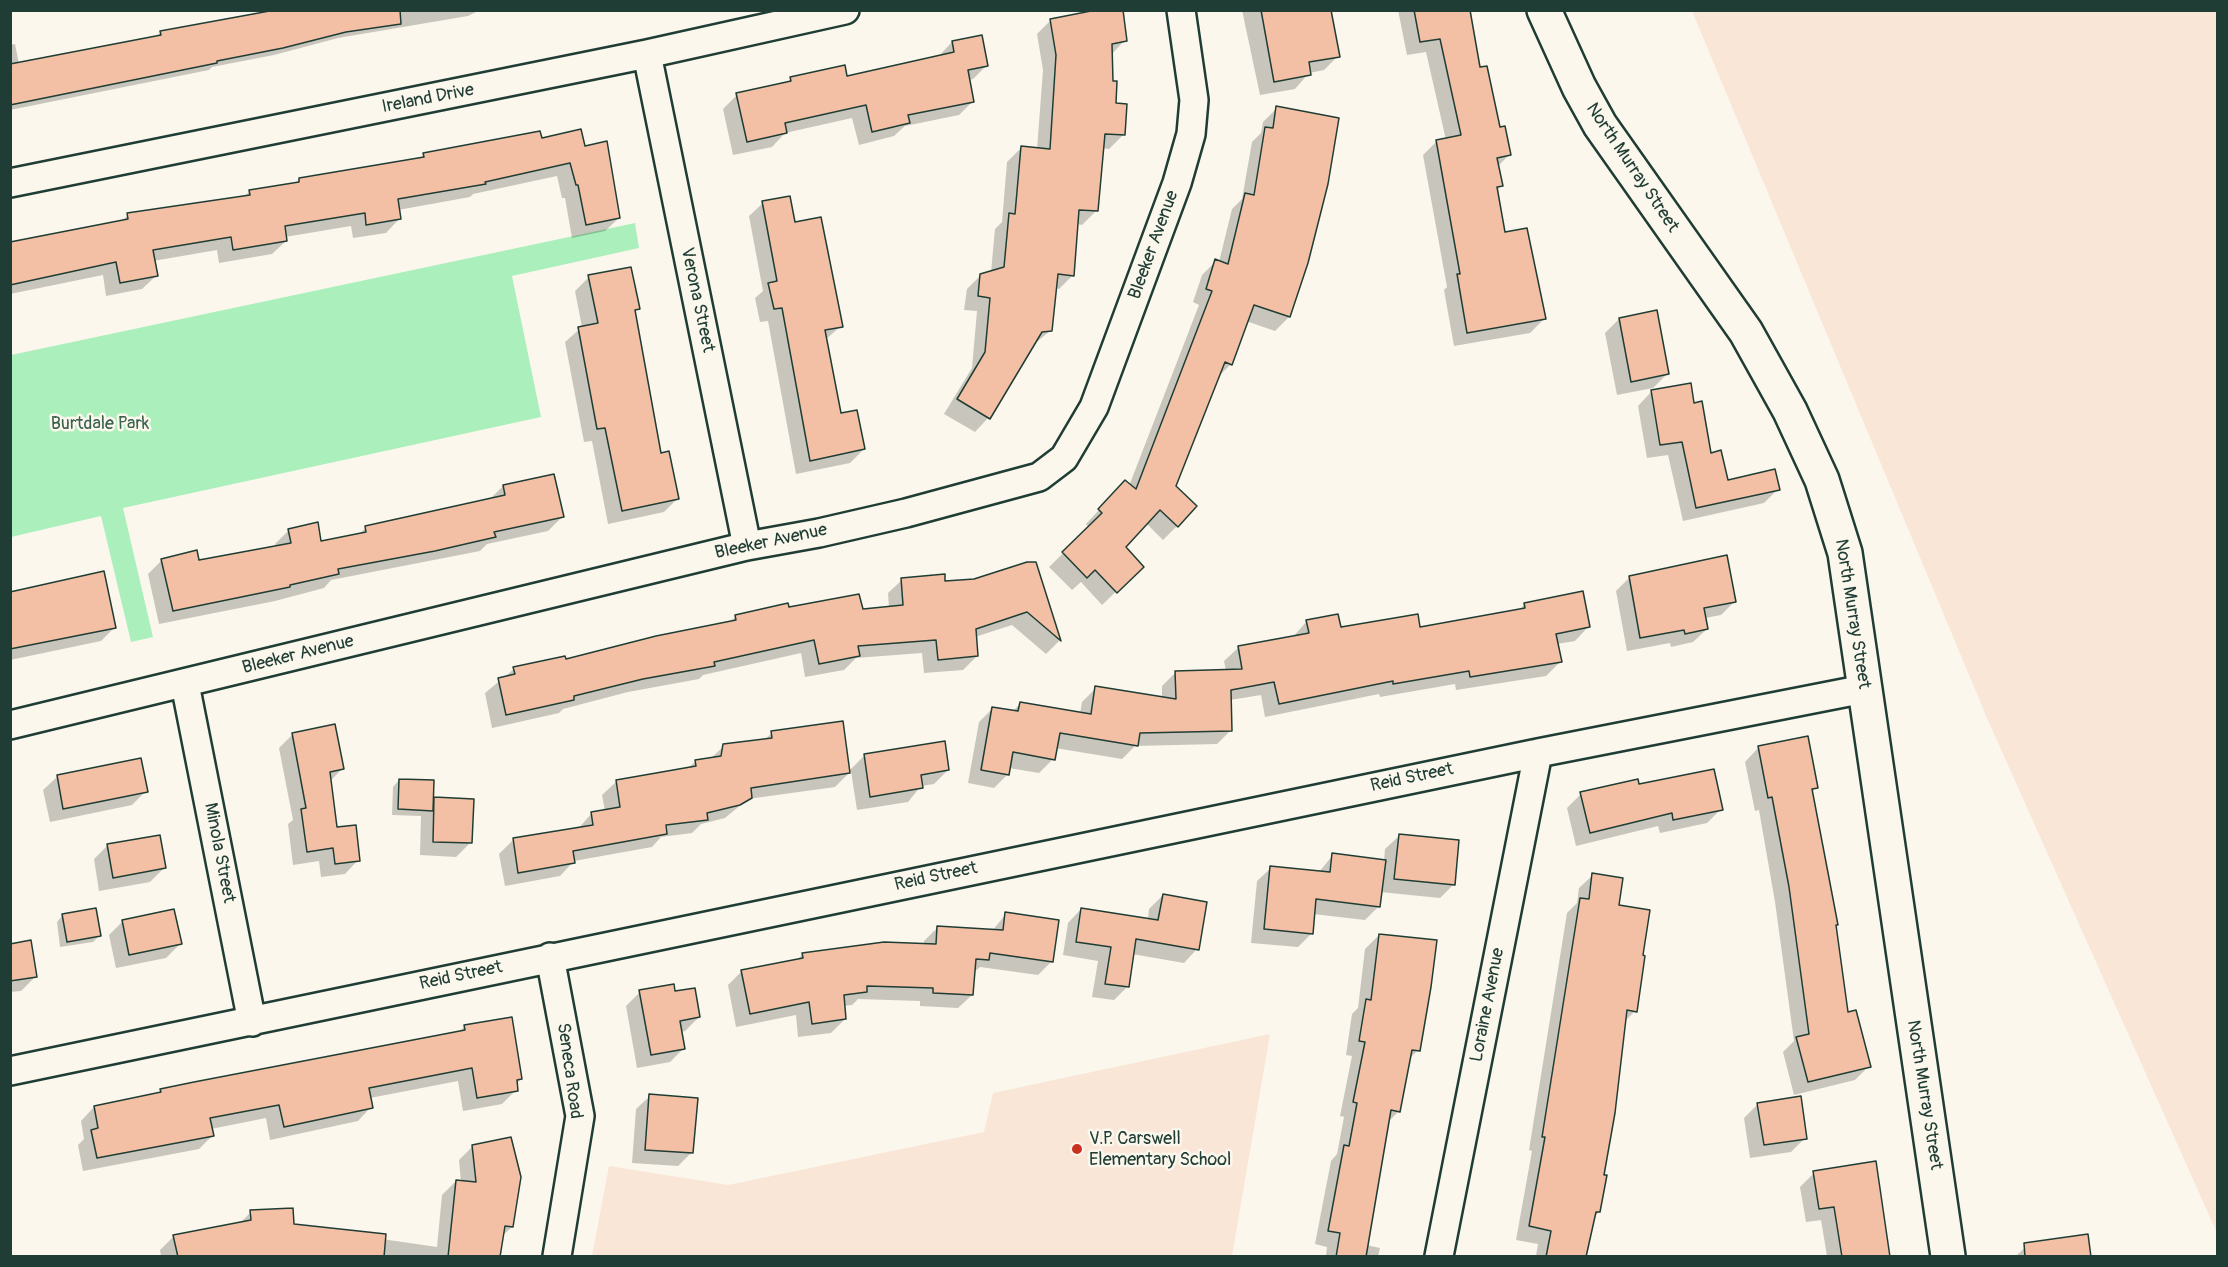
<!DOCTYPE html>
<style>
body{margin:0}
#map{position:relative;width:2228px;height:1267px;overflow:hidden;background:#fbf7ec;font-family:Pangolin,sans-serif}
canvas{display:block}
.frame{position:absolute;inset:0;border:12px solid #1f3d34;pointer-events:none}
</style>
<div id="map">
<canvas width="2228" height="1267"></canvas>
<div class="frame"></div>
</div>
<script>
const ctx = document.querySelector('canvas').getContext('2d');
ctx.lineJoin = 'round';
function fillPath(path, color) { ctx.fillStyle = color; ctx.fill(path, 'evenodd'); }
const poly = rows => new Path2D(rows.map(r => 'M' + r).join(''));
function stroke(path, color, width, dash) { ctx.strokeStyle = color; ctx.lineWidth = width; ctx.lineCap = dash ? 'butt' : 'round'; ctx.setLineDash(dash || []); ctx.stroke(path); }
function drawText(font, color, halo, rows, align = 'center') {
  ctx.font = font + ' Pangolin,sans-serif'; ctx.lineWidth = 5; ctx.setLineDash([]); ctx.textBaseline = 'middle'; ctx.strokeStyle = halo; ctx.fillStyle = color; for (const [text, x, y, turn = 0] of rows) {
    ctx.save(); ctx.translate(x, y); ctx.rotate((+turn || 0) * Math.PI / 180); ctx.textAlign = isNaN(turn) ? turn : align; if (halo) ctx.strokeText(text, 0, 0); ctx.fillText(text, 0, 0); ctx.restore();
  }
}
const built = poly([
 [1692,11,2217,11,2217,1233,1987,718],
 [1270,1034,1232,1256,592,1256,609,1166,728,1185,984,1132,993,1093]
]);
const green = poly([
 [635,223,639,248,512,276,541,417,123,508,153,637,131,642,101,516,11,537,11,355]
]);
const shadow = poly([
 [282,10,480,10,468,16,338,38,274,55,212,67,209,70,10,110,10,45,15,44,19,64,155,38,161,32],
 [1242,10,1330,10,1338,56,1324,70,1309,73,1295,89,1260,95],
 [1398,10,1468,10,1479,69,1509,155,1497,167,1501,186,1496,191,1504,234,1544,319,1530,333,1454,346,1444,290,1447,287,1423,155,1437,141,1446,140,1426,52,1407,55],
 [1050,21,1125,40,1111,55,1114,105,1123,135,1109,149,1102,148,1096,211,1082,225,1077,224,1073,275,1059,289,1055,288,1051,330,1033,345,988,418,975,432,944,414,972,368,977,311,964,310,967,289,981,275,991,272,995,229,1002,222,1007,162,1021,148,1037,149,1043,70,1037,34],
 [952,42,987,65,973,79,968,80,973,101,959,115,905,126,894,136,859,145,852,118,785,133,772,147,733,155,723,109,737,95,785,84,791,79,846,78,938,57],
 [1277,108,1307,263,1289,317,1275,331,1246,321,1231,364,1217,378,1174,487,1177,526,1163,540,1146,523,1124,547,1128,580,1102,605,1081,582,1072,590,1049,567,1089,528,1086,524,1112,496,1129,486,1199,305,1193,302,1202,275,1216,261,1219,262,1232,209,1242,199,1252,142,1261,133,1263,122],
 [541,140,583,148,619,218,605,231,572,238,565,198,562,198,557,176,473,194,470,197,398,210,399,219,386,233,353,238,351,226,285,237,286,241,272,254,219,263,217,250,153,261,156,276,142,289,106,296,103,275,10,294,10,244,121,222,128,215,244,197,250,191,295,184,299,179,420,159,424,155],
 [763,203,794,224,841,326,825,340,840,415,864,449,850,463,796,474,768,321,760,322,755,298,763,291,749,216],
 [589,277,638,308,634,313,660,455,678,498,664,512,608,524,592,441,584,442,565,342,582,327,575,291],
 [1619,319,1667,374,1653,388,1617,395,1605,333],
 [1651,392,1693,405,1709,454,1726,481,1778,489,1764,503,1683,521,1668,455,1647,458,1638,406],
 [503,486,562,517,548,531,487,544,480,551,331,580,324,588,275,601,159,624,148,574,162,560,198,562,276,547,275,544,289,530,320,543,359,535,366,527,489,500],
 [1035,564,1059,641,1046,654,1012,625,975,637,977,656,963,670,924,673,922,653,856,658,844,670,805,677,801,653,703,675,699,679,628,692,563,709,559,713,492,728,485,693,514,669,565,660,729,623,736,616,787,609,861,611,889,608,888,593,902,580,944,582,975,580],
 [1630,577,1735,601,1721,615,1705,618,1707,629,1693,642,1671,647,1670,643,1627,651,1616,591],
 [10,593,114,628,101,641,10,660],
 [1525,604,1588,627,1575,641,1557,644,1560,662,1546,676,1456,690,1455,684,1380,697,1379,694,1265,717,1261,695,1230,700,1231,730,1217,744,1135,746,1122,759,1055,748,1053,759,1039,773,1009,768,1008,774,994,788,968,783,979,722,993,708,1012,712,1020,704,1080,714,1082,702,1096,688,1162,698,1162,686,1176,672,1226,671,1224,661,1238,648,1293,637,1307,621,1340,629,1419,628,1519,610],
 [772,733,848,772,864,756,948,770,934,784,921,786,908,802,857,810,851,771,835,787,748,799,725,818,701,824,692,833,661,837,652,847,574,861,560,876,505,886,499,854,513,840,578,829,591,814,605,811,602,795,616,782,688,768,696,761,710,759,724,746,763,741],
 [293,734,342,769,330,781,336,829,358,860,345,874,321,877,319,861,293,865,288,824,293,820,279,748],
 [1758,748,1816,788,1811,793,1847,1014,1869,1066,1855,1080,1794,1095,1783,1052,1794,1041,1775,902,1759,810,1755,811,1745,762],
 [140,760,146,791,132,805,50,822,43,790,57,777],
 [399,780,431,802,435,799,470,843,456,857,420,855,421,816,392,815,393,787],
 [1638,786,1721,809,1707,823,1660,833,1658,826,1576,846,1567,808,1581,794],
 [1399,836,1453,885,1440,898,1380,892,1379,906,1365,920,1313,914,1311,934,1298,947,1251,943,1257,881,1271,868,1319,872,1333,855,1384,861,1385,849],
 [108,845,164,868,150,882,99,891,94,859],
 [1593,875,1617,907,1635,1011,1624,1022,1599,1212,1593,1218,1585,1256,1536,1256,1538,1244,1516,1240,1532,1151,1529,1150,1567,913,1577,903,1579,888],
 [1163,895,1197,949,1184,963,1132,954,1127,987,1114,1000,1092,997,1098,961,1063,955,1068,923,1081,909,1148,919,1149,909],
 [1006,914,1052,961,1038,975,980,967,973,973,972,995,958,1008,920,1006,920,1001,858,999,852,1005,843,1006,845,1019,831,1033,798,1037,796,1015,736,1027,728,985,742,971,796,961,803,954,924,945,924,941,938,927,992,931],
 [63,915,100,935,93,942,60,947,57,922],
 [123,921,180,944,166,958,116,968,109,935],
 [1379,935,1418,1050,1409,1059,1399,1111,1387,1123,1366,1245,1380,1248,1378,1256,1326,1256,1327,1247,1315,1244,1331,1161,1337,1154,1344,1117,1340,1116,1352,1056,1346,1055,1352,1014,1358,1008,1365,949],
 [10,945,35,977,21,991,10,992],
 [640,992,674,993,699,1017,685,1031,680,1032,684,1048,670,1062,637,1068,626,1006],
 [465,1026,521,1079,516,1084,516,1090,502,1104,463,1111,458,1081,370,1098,371,1107,358,1121,270,1140,266,1118,211,1129,212,1136,199,1149,83,1171,78,1145,84,1139,81,1121,94,1107,157,1095,161,1090,458,1033],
 [650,1096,692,1152,678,1166,632,1163,636,1109],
 [1758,1104,1805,1138,1791,1152,1750,1158,1744,1118],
 [473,1146,512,1227,501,1237,498,1256,161,1256,160,1250,174,1236,239,1224,251,1212,292,1226,437,1247,442,1195,456,1181,461,1182,459,1160],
 [1814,1173,1888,1256,1827,1256,1821,1220,1806,1222,1800,1187],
 [2030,1243,2090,1256,2016,1256]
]);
const building = poly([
 [275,10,400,10,401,24,346,32,283,48,217,61,217,63,10,105,10,64,161,35,160,31,275,10],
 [1096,10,1123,10,1127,41,1112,44,1113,81,1117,81,1116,103,1127,104,1125,135,1105,134,1098,211,1079,210,1074,276,1058,274,1052,331,1042,332,990,419,957,399,985,352,990,298,978,296,980,274,1004,267,1009,213,1015,214,1021,146,1050,149,1056,55,1050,19,1096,10],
 [1261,10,1331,10,1340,57,1309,62,1311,75,1274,82,1261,10],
 [1414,10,1470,10,1480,67,1487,66,1500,127,1505,126,1511,155,1497,158,1503,186,1497,187,1505,232,1527,228,1546,319,1467,333,1457,274,1460,274,1436,140,1461,135,1440,39,1420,42,1414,10],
 [982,35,988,66,968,70,974,102,908,115,910,123,872,132,866,105,785,123,787,133,747,142,736,93,791,81,790,77,845,65,847,76,954,52,952,41,982,35],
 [1276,106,1339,118,1328,184,1308,263,1290,317,1254,305,1232,365,1225,362,1176,486,1197,506,1178,527,1160,510,1126,547,1144,567,1117,593,1095,570,1087,578,1062,552,1102,513,1098,509,1125,480,1136,489,1212,291,1206,289,1215,259,1228,264,1245,193,1254,195,1265,127,1273,128,1276,106],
 [581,129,585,146,607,141,620,218,586,225,578,185,576,185,570,163,485,182,486,184,398,199,401,219,366,225,365,213,285,226,287,241,233,250,231,237,153,250,158,276,120,283,116,262,10,285,10,242,128,219,127,213,250,195,249,190,299,182,299,178,424,157,423,153,540,131,542,138,581,129],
 [790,196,795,222,821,217,843,327,825,330,841,413,857,410,865,449,810,461,782,308,774,309,768,283,777,281,762,201,790,196],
 [631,267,640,309,635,310,661,453,669,451,679,499,622,511,605,428,597,429,578,327,598,323,588,275,631,267],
 [1657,310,1669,374,1631,382,1619,318,1657,310],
 [1691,383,1694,403,1702,401,1711,453,1721,450,1728,480,1775,469,1780,490,1696,508,1682,442,1660,445,1651,390,1691,383],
 [554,474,564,517,494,532,496,537,435,551,338,569,339,574,290,585,290,587,173,611,161,559,197,550,199,560,291,543,288,529,318,522,321,541,366,532,365,526,505,495,503,485,554,474],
 [1727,555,1736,602,1704,608,1708,629,1685,634,1684,630,1640,638,1629,576,1727,555],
 [1027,562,1036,562,1061,641,1027,612,976,629,978,656,938,660,936,640,858,646,860,656,819,664,814,640,714,662,715,666,643,679,574,696,574,700,506,715,498,678,515,674,513,667,565,656,566,659,656,636,736,620,735,615,788,603,789,607,859,594,863,609,903,605,901,578,945,574,945,581,974,579,1027,562],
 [104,571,116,628,10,649,10,592,104,571],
 [1583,591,1590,627,1556,634,1562,662,1470,677,1469,671,1393,684,1393,681,1279,704,1274,682,1231,690,1232,731,1140,733,1138,746,1060,733,1055,760,1013,752,1009,775,981,770,992,707,1018,711,1020,702,1091,714,1095,686,1176,699,1175,671,1242,669,1238,646,1309,633,1306,620,1338,614,1341,627,1418,614,1420,627,1525,608,1524,603,1583,591],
 [843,721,850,773,751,788,752,798,740,805,707,813,708,820,666,825,667,834,573,851,575,863,518,873,513,838,593,825,591,812,620,807,616,780,696,766,695,760,721,756,723,744,772,738,771,731,843,721],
 [335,724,344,769,330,772,337,827,356,825,360,861,335,864,333,848,307,852,301,809,306,808,292,733,335,724],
 [1808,736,1818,788,1812,789,1838,925,1836,925,1848,1012,1856,1010,1871,1067,1808,1082,1796,1037,1809,1034,1789,887,1772,797,1768,798,1758,746,1808,736],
 [945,741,949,770,921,775,923,788,870,797,864,754,945,741],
 [141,758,148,792,63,809,57,775,141,758],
 [1714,769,1723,810,1673,820,1672,813,1590,833,1580,792,1638,779,1639,784,1714,769],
 [399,779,434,780,433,811,398,809,399,779],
 [434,797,474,799,472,843,433,842,434,797],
 [1399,834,1459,840,1455,885,1394,879,1399,834],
 [160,835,166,868,113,878,107,844,160,835],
 [1332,853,1386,860,1380,907,1316,899,1313,934,1264,929,1270,866,1330,872,1332,853],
 [1592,873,1623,878,1619,905,1650,910,1643,955,1645,956,1637,1012,1627,1010,1615,1113,1604,1175,1607,1175,1600,1212,1596,1212,1586,1257,1546,1257,1551,1231,1529,1226,1545,1137,1542,1137,1580,898,1589,899,1592,873],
 [1163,894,1207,902,1199,950,1136,939,1129,987,1105,984,1111,947,1076,942,1081,908,1158,920,1163,894],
 [96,908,101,936,67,942,62,914,96,908],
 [174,909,182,944,129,955,122,920,174,909],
 [1005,912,1059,920,1053,962,990,953,989,960,976,959,973,995,933,993,933,988,867,986,867,992,844,995,846,1019,812,1024,809,1002,750,1014,741,970,803,958,802,953,884,942,936,944,937,926,1003,930,1005,912],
 [1379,934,1437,940,1431,987,1420,1051,1412,1050,1400,1112,1391,1110,1366,1257,1336,1257,1340,1233,1328,1231,1344,1145,1349,1146,1357,1103,1353,1102,1365,1042,1359,1041,1366,999,1371,1000,1379,934],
 [31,940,37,977,10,981,10,944,31,940],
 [674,984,675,991,695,988,700,1017,680,1021,685,1049,651,1055,639,990,674,984],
 [512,1017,522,1079,517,1080,518,1091,477,1098,472,1068,369,1088,373,1108,284,1127,279,1105,210,1118,214,1136,97,1158,91,1130,98,1128,94,1106,161,1092,160,1089,194,1082,465,1030,464,1025,512,1017],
 [649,1094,698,1098,693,1153,645,1150,649,1094],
 [1801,1096,1807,1139,1764,1145,1757,1103,1801,1096],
 [511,1137,521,1177,513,1227,505,1226,500,1257,448,1257,456,1180,476,1182,472,1145,511,1137],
 [1876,1161,1890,1257,1842,1257,1834,1207,1819,1209,1813,1171,1876,1161],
 [293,1208,294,1224,386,1234,384,1257,178,1257,173,1235,251,1220,250,1210,293,1208],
 [2088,1234,2091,1257,2025,1257,2024,1243,2088,1234]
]);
const minor = poly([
 [647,54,747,546],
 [10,183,647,54,845,10],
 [185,684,252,1022],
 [10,725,747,546,819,533,906,513,1039,477,1064,458,1094,407,1177,183,1191,134,1194,100,1181,10],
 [550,957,580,1116,557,1256],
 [10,1071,1538,753,1864,689],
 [1439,1256,1538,753]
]);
const tertiary = poly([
 [1544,10,1579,87,1600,125,1746,332,1790,411,1822,480,1845,553,1948,1256]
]);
const markers = [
 [1077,1149,6,"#c8321e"]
];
const streetNames = [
 ["Ireland Drive",428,99,-11],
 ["North Murray Street",1632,168,56],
 ["Bleeker Avenue",1154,245,-70],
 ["Verona Street",697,300,78],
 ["Bleeker Avenue",771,542,-12],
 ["North Murray Street",1852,614,81],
 ["Bleeker Avenue",298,655,-14],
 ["Reid Street",1412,778,-12],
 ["Minola Street",219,853,79],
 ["Reid Street",936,877,-12],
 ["Reid Street",461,976,-12],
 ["Loraine Avenue",1488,1005,-79],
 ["Seneca Road",569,1071,82],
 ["North Murray Street",1924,1095,81]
];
const parkNames = [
 ["Burtdale Park",100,424]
];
const poiNames = [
 ["V.P. Carswell",1089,1139],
 ["Elementary School",1089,1160]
];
fillPath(built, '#f9e6d7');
fillPath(green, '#abf0bc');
fillPath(shadow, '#0003');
fillPath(building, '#f4c0a5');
stroke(building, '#1f3d34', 1.5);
stroke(minor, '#1f3d34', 32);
stroke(tertiary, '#1f3d34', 38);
stroke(minor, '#fbf7ec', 27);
stroke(tertiary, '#fbf7ec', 33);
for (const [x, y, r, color] of markers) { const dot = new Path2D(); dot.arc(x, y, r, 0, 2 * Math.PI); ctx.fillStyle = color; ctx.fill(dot); stroke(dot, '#fbf7ec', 2); }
drawText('18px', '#1f3d34', '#fbf7ec', streetNames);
drawText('18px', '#3b614f', '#fbf7ec', parkNames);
drawText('18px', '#1f3d34', '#fbf7ec', poiNames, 'left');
</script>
